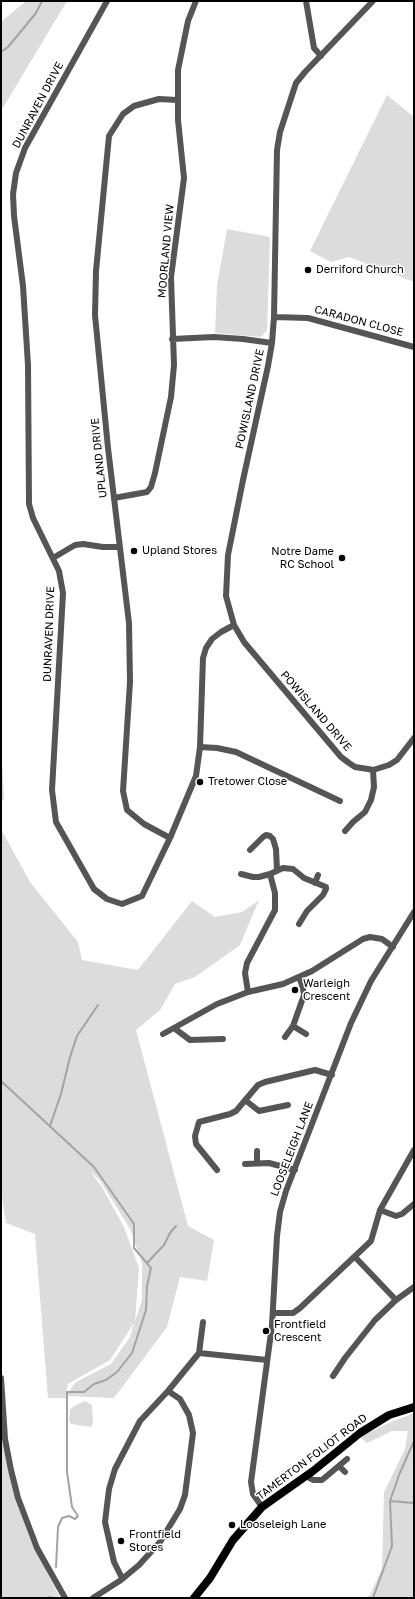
<!DOCTYPE html>
<style>
body{margin:0}
#map{position:relative;width:415px;height:1599px;overflow:hidden;background:#fff;font-family:"Golos Text",sans-serif}
canvas{display:block}
.frame{position:absolute;inset:0;border:2px solid #000;pointer-events:none}
</style>
<div id="map">
<canvas width="415" height="1599"></canvas>
<div class="frame"></div>
</div>
<script>
const ctx = document.querySelector('canvas').getContext('2d');
ctx.lineJoin = 'round';
function fillPath(path, color) { ctx.fillStyle = color; ctx.fill(path, 'evenodd'); }
const poly = rows => new Path2D(rows.map(r => 'M' + r).join(''));
function stroke(path, color, width, dash) { ctx.strokeStyle = color; ctx.lineWidth = width; ctx.lineCap = dash ? 'butt' : 'round'; ctx.setLineDash(dash || []); ctx.stroke(path); }
function drawText(font, color, halo, rows, align = 'center') {
  ctx.font = font + ' "Golos Text",sans-serif'; ctx.lineWidth = 3; ctx.setLineDash([]); ctx.textBaseline = 'middle'; ctx.strokeStyle = halo; ctx.fillStyle = color; for (const [text, x, y, turn = 0] of rows) {
    ctx.save(); ctx.translate(x, y); ctx.rotate((+turn || 0) * Math.PI / 180); ctx.textAlign = isNaN(turn) ? turn : align; if (halo) ctx.strokeText(text, 0, 0); ctx.fillText(text, 0, 0); ctx.restore();
  }
}
const green = poly([
 [26,1,67,1,1,111,1,22],
 [387,95,414,117,414,282,349,257,331,262,310,251],
 [227,229,270,237,267,330,261,337,215,333,217,286],
 [1,740,4,800,1,801],
 [1,829,30,882,78,942,82,960,138,970,192,901,215,917,242,912,259,900,240,945,195,977,175,984,160,1010,136,1030,188,1226,214,1240,207,1281,180,1277,167,1327,114,1398,66,1396,66,1398,48,1398,35,1234,6,1223,1,1190],
 [90,1171,99,1179,130,1229,142,1263,142,1300,135,1321,139,1268,124,1227,102,1187],
 [134,1323,130,1337,111,1364,76,1382,66,1395,68,1384,110,1360],
 [1,1391,15,1498,30,1539,60,1598,1,1598],
 [85,1401,92,1405,93,1422,91,1427,71,1424,69,1420,70,1410,74,1406],
 [414,1413,414,1598,366,1598,370,1595,382,1568,384,1492,405,1449,408,1431,392,1431,367,1443,360,1437,391,1422]
]);
const stream = poly([
 [1,52,8,47,36,13,42,1],
 [1,1081,94,1167,134,1224,134,1248,151,1268,147,1286,146,1310,132,1353,117,1372,106,1380,94,1384,84,1392,67,1392,67,1472,72,1507,78,1516,75,1519,69,1516,62,1518,58,1527,56,1567],
 [50,1126,61,1094,70,1057,77,1036,98,1005],
 [147,1263,164,1245,170,1233,176,1226],
 [390,1501,414,1503],
 [48,1598,50,1597],
 [373,1598,392,1546,390,1501,399,1475,414,1441]
]);
const minor = poly([
 [107,1,25,148,16,173,13,194,14,216,23,286,28,365,29,504,33,518,59,571,63,593,52,790,56,822,94,889,107,899,122,904,142,896,170,838,196,776,200,747,203,658,206,648,212,639,221,632,234,625],
 [306,1,314,48,321,56],
 [373,1,305,72,296,83,280,132,277,150,274,317,272,343,268,366,243,480,228,555,226,596,234,625,244,642,341,757,349,763,355,767,368,769,373,770,389,765,397,760,414,738],
 [274,317,308,318,414,347],
 [172,339,214,337,243,339,272,343],
 [114,498,147,492,151,487,155,473,171,397,174,365,171,277,184,178,178,120,178,70,188,21,196,1],
 [53,558,75,545,83,544,103,547,119,547],
 [200,747,217,748,236,752,340,801],
 [345,831,353,822,365,812,371,800,374,787,373,770],
 [170,838,144,824,127,810,123,791,130,682,129,623,108,448,95,315,96,271,109,136,123,114,134,106,159,99,177,100],
 [250,850,263,837,266,835,270,836,273,839,276,849,277,870],
 [241,874,253,877,259,877,270,874],
 [315,883,318,875],
 [248,992,245,973,247,963,275,910,275,893,270,874,283,868,293,869,304,878,326,887,326,889,323,895,307,911,299,924],
 [293,1026,306,1034],
 [174,1028,190,1040,223,1039],
 [163,1034,217,1004,248,992,283,984,312,971,363,939,370,937,382,939,393,947],
 [285,1037,293,1026,304,995,303,988,299,977],
 [245,1100,259,1111,288,1105],
 [257,1151,257,1163],
 [245,1164,269,1163,295,1170],
 [217,1170,196,1144,195,1136,199,1122,230,1114,236,1111,258,1085,265,1082,315,1070,332,1075],
 [380,1210,396,1216,402,1214,414,1204],
 [355,1257,396,1300],
 [273,1313,293,1313,300,1308,371,1241,380,1210,414,1150],
 [199,1353,267,1360],
 [333,1376,345,1358,375,1320,396,1300,414,1287],
 [1,1378,5,1439,11,1470,18,1498,37,1548,65,1598],
 [339,1466,345,1472],
 [306,1476,313,1480,322,1480,347,1459],
 [262,1507,253,1494,251,1482,272,1325,277,1236,280,1212,286,1191,351,1023,371,981,414,912],
 [122,1578,114,1562,105,1522,109,1489,115,1469,140,1421,168,1391,199,1353,203,1322],
 [93,1598,121,1580,139,1565,160,1542,180,1509,185,1495,193,1433,189,1415,180,1399,168,1391]
]);
const major = poly([
 [194,1598,210,1578,233,1540,262,1507,313,1471,360,1433,389,1415,414,1407]
]);
const markers = [
 [308,270,4,"#000"],
 [134,551,4,"#000"],
 [342,558,4,"#000"],
 [200,782,4,"#000"],
 [295,990,4,"#000"],
 [266,1331,4,"#000"],
 [232,1525,4,"#000"],
 [121,1541,4,"#000"]
];
const streetNames = [
 ["DUNRAVEN DRIVE",38,105,-62],
 ["MOORLAND VIEW",166,251,-85],
 ["CARADON CLOSE",359,321,15],
 ["POWISLAND DRIVE",250,399,-78],
 ["UPLAND DRIVE",99,458,-96],
 ["DUNRAVEN DRIVE",49,634,-88],
 ["POWISLAND DRIVE",316,711,49],
 ["LOOSELEIGH LANE",292,1149,-69],
 ["TAMERTON FOLIOT ROAD",312,1457,-37]
];
const poiNames = [
 ["Derriford Church",316,270],
 ["Upland Stores",142,551],
 ["Notre Dame",334,552,"right"],
 ["RC School",334,565,"right"],
 ["Tretower Close",208,782],
 ["Warleigh",303,984],
 ["Crescent",303,997],
 ["Frontfield",274,1325],
 ["Crescent",274,1338],
 ["Looseleigh Lane",240,1525],
 ["Frontfield",129,1535],
 ["Stores",129,1548]
];
fillPath(green, '#dcdcdc');
stroke(stream, '#a3a3a3', 2);
stroke(minor, '#555', 6);
stroke(major, '#000', 8);
for (const [x, y, r, color] of markers) { const dot = new Path2D(); dot.arc(x, y, r, 0, 2 * Math.PI); ctx.fillStyle = color; ctx.fill(dot); stroke(dot, '#fff', 1.5); }
drawText('11px', '#000', '#fff', streetNames);
drawText('11px', '#000', '#fff', poiNames, 'left');
</script>
